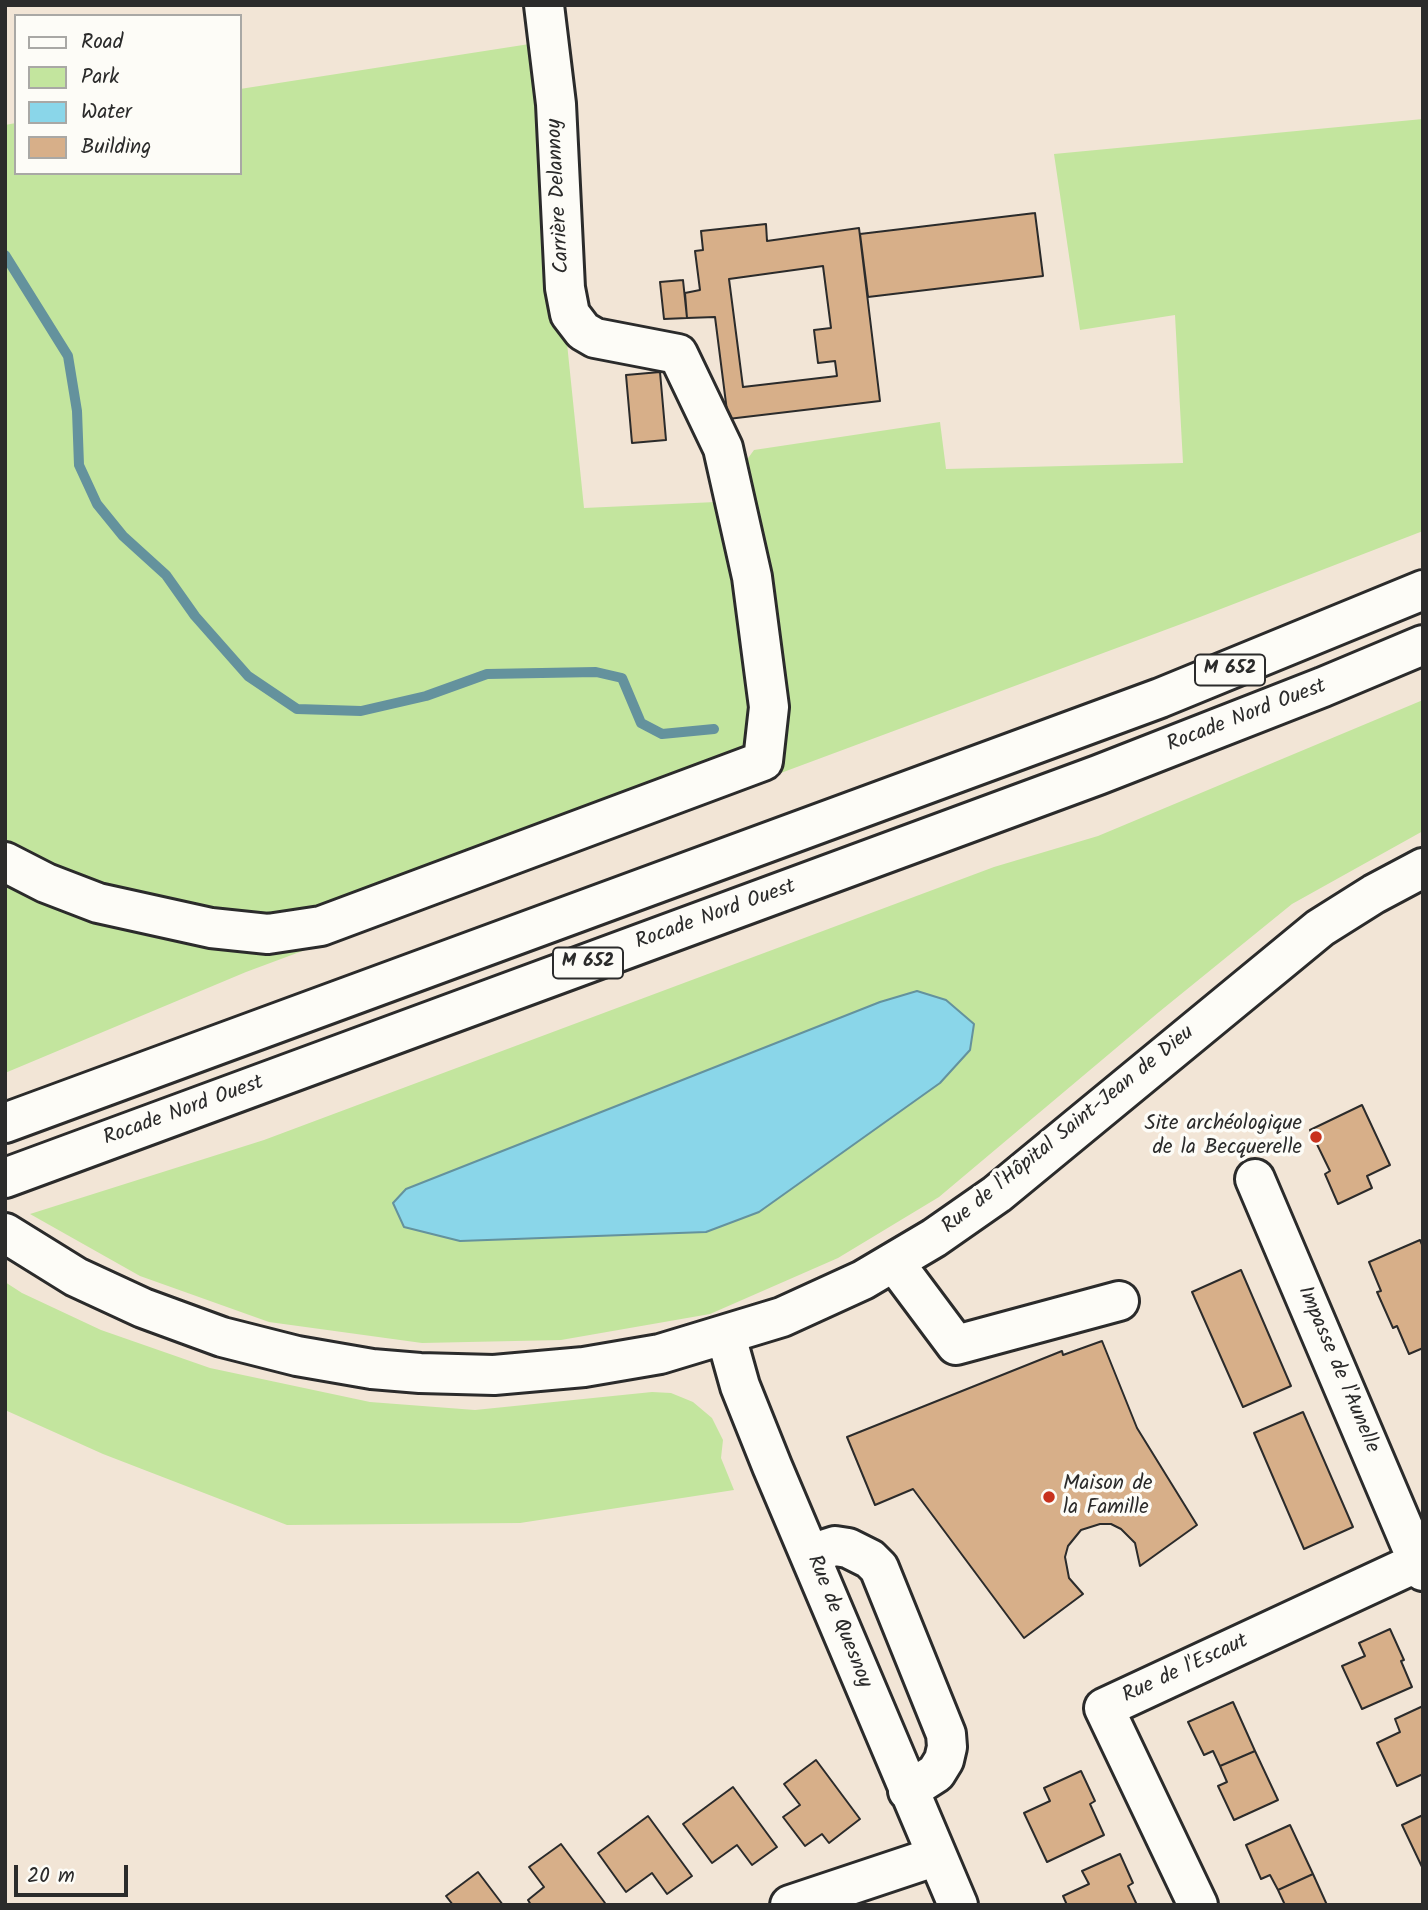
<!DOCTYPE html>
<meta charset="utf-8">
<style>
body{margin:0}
#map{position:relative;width:1428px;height:1910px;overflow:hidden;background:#f2e5d6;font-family:Kalam,sans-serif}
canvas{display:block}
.frame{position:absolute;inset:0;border:7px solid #2b2b2b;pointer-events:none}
.legend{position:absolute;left:14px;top:14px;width:228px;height:161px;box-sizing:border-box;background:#fdfcf7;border:2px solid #a9a8a5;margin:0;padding:9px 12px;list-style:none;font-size:21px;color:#2b2b2b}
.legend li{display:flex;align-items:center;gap:14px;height:35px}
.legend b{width:35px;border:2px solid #a9a8a5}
.scale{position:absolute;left:14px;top:1865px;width:114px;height:32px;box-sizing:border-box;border:4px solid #2b2b2b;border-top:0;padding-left:9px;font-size:21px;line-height:24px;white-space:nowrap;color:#2b2b2b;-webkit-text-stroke:5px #fdfcf7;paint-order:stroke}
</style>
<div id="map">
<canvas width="1428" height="1910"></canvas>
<div class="frame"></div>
<ul class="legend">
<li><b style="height:9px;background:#fdfcf7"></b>Road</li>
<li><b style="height:19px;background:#c3e59e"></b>Park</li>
<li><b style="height:19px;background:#8ad6e9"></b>Water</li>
<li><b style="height:19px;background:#d7af89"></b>Building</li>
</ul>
<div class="scale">20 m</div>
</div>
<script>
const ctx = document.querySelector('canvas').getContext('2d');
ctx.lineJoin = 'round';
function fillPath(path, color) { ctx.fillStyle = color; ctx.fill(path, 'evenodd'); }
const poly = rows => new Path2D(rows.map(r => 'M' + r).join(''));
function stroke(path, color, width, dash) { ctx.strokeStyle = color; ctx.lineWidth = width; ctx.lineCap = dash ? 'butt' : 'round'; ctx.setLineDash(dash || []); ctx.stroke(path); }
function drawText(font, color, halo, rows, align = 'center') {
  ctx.font = font + ' Kalam,sans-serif'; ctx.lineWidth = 7; ctx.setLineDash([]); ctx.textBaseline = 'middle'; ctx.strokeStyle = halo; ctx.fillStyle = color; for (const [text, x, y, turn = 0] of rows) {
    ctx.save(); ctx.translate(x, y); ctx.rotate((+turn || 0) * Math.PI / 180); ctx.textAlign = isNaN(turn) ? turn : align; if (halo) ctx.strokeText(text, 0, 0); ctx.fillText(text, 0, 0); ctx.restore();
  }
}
const green = poly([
 [536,43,584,508,716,502,754,450,940,422,946,469,1183,463,1175,315,1080,330,1054,154,1423,119,1423,531,1200,617,246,972,5,1073,5,125,16,123,16,173,240,173,240,89],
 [1423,700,1423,831,1292,904,1159,1012,939,1197,838,1258,710,1314,561,1340,422,1343,269,1322,140,1276,30,1214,264,1140,994,867,1098,836],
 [5,1282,22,1293,101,1330,210,1368,370,1402,475,1410,652,1392,671,1393,693,1402,712,1418,723,1440,721,1458,734,1490,520,1523,287,1525,103,1454,5,1410]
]);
const water = poly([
 [917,991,946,1000,974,1024,970,1050,940,1083,759,1212,706,1232,460,1241,404,1227,393,1203,406,1189,880,1002,917,991]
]);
const stream = poly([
 [5,255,68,356,77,411,79,465,97,504,123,536,166,575,195,616,248,676,297,709,361,711,426,696,487,674,596,672,622,678,641,723,662,734,714,729]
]);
const building = poly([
 [1035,213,1043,276,868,297,860,234,1035,213],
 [766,224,767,241,859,228,880,401,728,419,715,317,687,318,685,293,700,290,695,251,703,250,701,231,766,224],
 [823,266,831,328,814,330,818,363,835,361,837,376,743,387,729,279,823,266],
 [683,280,687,318,664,319,660,282,683,280],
 [660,372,666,440,632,443,626,375,660,372],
 [1362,1105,1390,1165,1367,1176,1372,1188,1338,1204,1325,1174,1330,1171,1310,1130,1362,1105],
 [1420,1240,1423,1247,1423,1348,1409,1354,1397,1326,1393,1328,1377,1292,1381,1291,1369,1262,1420,1240],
 [1241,1270,1291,1386,1243,1407,1192,1292,1241,1270],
 [1102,1341,1137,1428,1197,1525,1140,1566,1135,1543,1121,1529,1111,1524,1100,1524,1081,1530,1068,1546,1065,1557,1069,1578,1083,1594,1024,1638,913,1489,875,1505,847,1437,1062,1351,1063,1355,1102,1341],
 [1303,1412,1353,1527,1304,1549,1254,1433,1303,1412],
 [1390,1629,1404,1660,1401,1661,1412,1687,1362,1709,1342,1666,1365,1656,1359,1643,1390,1629],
 [1233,1702,1255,1751,1220,1766,1213,1751,1204,1755,1188,1722,1233,1702],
 [1423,1706,1423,1774,1397,1786,1377,1743,1400,1732,1395,1719,1423,1706],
 [1255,1751,1278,1800,1234,1820,1218,1786,1227,1782,1220,1766,1255,1751],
 [816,1760,860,1819,829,1843,822,1834,805,1846,783,1817,800,1805,784,1784,816,1760],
 [1081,1771,1095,1801,1090,1804,1104,1835,1047,1862,1024,1813,1050,1801,1044,1788,1081,1771],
 [733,1787,777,1847,752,1865,737,1845,712,1863,683,1824,733,1787],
 [1423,1815,1423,1869,1402,1825,1423,1815],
 [648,1816,692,1876,667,1894,652,1873,626,1892,598,1853,648,1816],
 [1290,1825,1313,1874,1278,1890,1270,1875,1261,1879,1246,1845,1290,1825],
 [561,1844,605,1903,602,1905,531,1905,528,1900,544,1887,529,1867,561,1844],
 [1120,1854,1133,1883,1128,1886,1137,1905,1067,1905,1063,1896,1089,1884,1082,1871,1120,1854],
 [478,1872,503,1905,453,1905,446,1896,478,1872],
 [1313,1874,1327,1905,1285,1905,1278,1890,1313,1874]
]);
const minor = poly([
 [5,862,46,883,98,903,211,928,268,934,321,926,763,761,769,707,752,577,723,448,678,354,595,338,583,331,570,314,565,288,556,104,544,5],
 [1255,1179,1418,1562],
 [5,1233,76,1277,143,1308,222,1337,297,1356,372,1369,420,1373,494,1375,584,1367,660,1354,782,1317,863,1280,934,1238,997,1194,1320,928,1374,894,1423,868],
 [894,1262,956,1345,1119,1301],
 [726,1336,740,1386,772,1466,958,1905],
 [810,1554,835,1546,848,1548,870,1559,879,1568,946,1734,947,1747,944,1760,936,1773,908,1791],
 [790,1905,937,1856],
 [1198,1905,1104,1708,1418,1562,1423,1571]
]);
const highway = poly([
 [5,1123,1160,698,1423,590],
 [5,1178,1098,775,1323,687,1423,645]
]);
const markers = [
 [1316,1137,7,"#c8321e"],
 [1049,1497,7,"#c8321e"]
];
const shields = [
 [1230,670,70],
 [588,963,70]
];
const shieldNames = [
 ["M 652",1230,670],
 ["M 652",588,963]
];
const streetNames = [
 ["Carrière Delannoy",560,196,-93],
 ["Rocade Nord Ouest",1247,717,-21],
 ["Rocade Nord Ouest",716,916,-20],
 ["Rocade Nord Ouest",184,1112,-20],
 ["Rue de l'Hôpital Saint-Jean de Dieu",1069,1131,-39],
 ["Impasse de l'Aunelle",1337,1370,67],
 ["Rue de Quesnoy",838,1622,68],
 ["Rue de l'Escaut",1186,1670,-25]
];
const poiNames = [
 ["Site archéologique",1302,1125],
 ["de la Becquerelle",1302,1149],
 ["Maison de",1063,1485,"left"],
 ["la Famille",1063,1509,"left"]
];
fillPath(green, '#c3e59e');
fillPath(water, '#8ad6e9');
stroke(water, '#64929d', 2);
stroke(stream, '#64929d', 10);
fillPath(building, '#d7af89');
stroke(building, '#2b2b2b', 2);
stroke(minor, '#2b2b2b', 44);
stroke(highway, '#2b2b2b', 44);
stroke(minor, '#fdfcf7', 38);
stroke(highway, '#fdfcf7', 38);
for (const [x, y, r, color] of markers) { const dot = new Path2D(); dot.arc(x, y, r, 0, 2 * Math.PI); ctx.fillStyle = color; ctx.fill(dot); stroke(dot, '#fdfcf7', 2.5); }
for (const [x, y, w] of shields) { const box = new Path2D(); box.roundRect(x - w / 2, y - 15.5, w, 31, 5); ctx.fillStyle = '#fdfcf7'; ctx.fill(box); stroke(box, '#2b2b2b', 2); }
drawText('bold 19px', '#2b2b2b', null, shieldNames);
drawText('21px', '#2b2b2b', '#fdfcf7', streetNames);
drawText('21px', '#2b2b2b', '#fdfcf7', poiNames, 'right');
</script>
